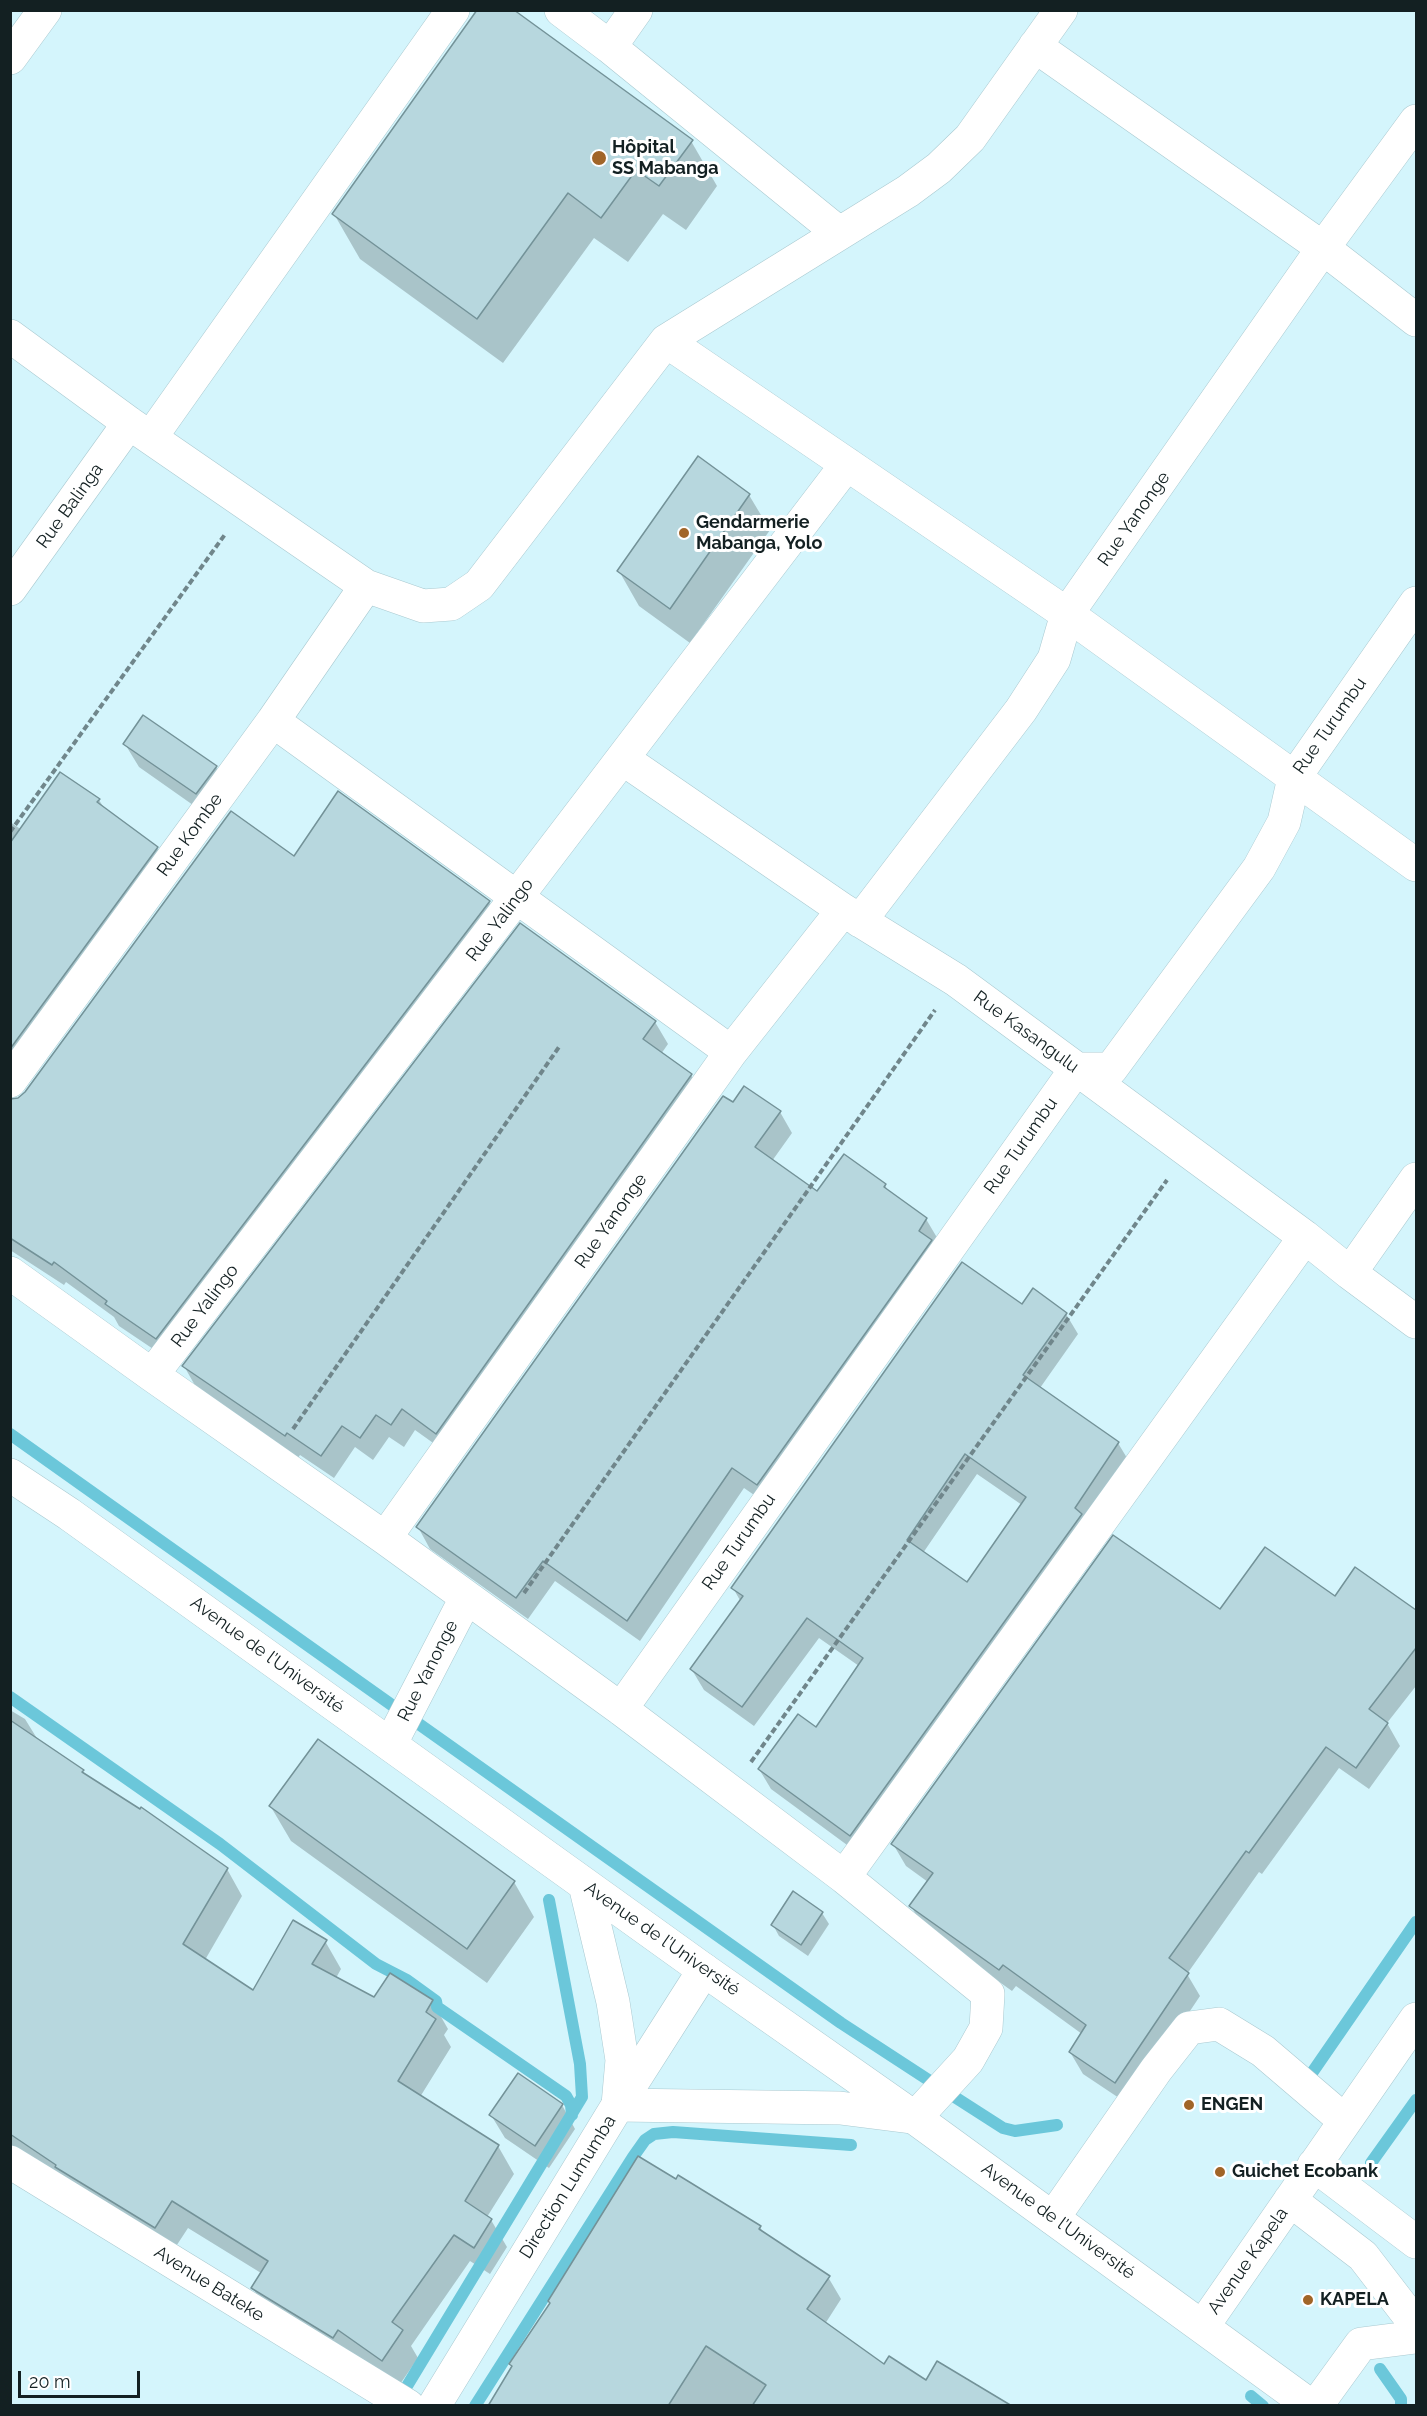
<!DOCTYPE html>
<meta charset="utf-8">
<style>
body{margin:0}
#map{position:relative;width:1427px;height:2416px;overflow:hidden;background:#d4f5fc;font-family:Raleway,sans-serif}
canvas{display:block}
.frame{position:absolute;inset:0;border:12px solid #132022;pointer-events:none}
.scale{position:absolute;left:18px;top:2371px;width:122px;height:27px;box-sizing:border-box;border:3px solid #132022;border-top:0;padding-left:8px;font-size:18px;line-height:21px;white-space:nowrap;color:#132022;-webkit-text-stroke:4px #fff;paint-order:stroke}
</style>
<div id="map">
<canvas width="1427" height="2416"></canvas>
<div class="frame"></div>
<div class="scale">20 m</div>
</div>
<script>
const ctx = document.querySelector('canvas').getContext('2d');
ctx.lineJoin = 'round';
function fillPath(path, color) { ctx.fillStyle = color; ctx.fill(path, 'evenodd'); }
const poly = rows => new Path2D(rows.map(r => 'M' + r).join(''));
function stroke(path, color, width, dash) { ctx.strokeStyle = color; ctx.lineWidth = width; ctx.lineCap = dash ? 'butt' : 'round'; ctx.setLineDash(dash || []); ctx.stroke(path); }
function drawText(font, color, halo, rows, align = 'center') {
  ctx.font = font + ' Raleway,sans-serif'; ctx.lineWidth = 6; ctx.setLineDash([]); ctx.textBaseline = 'middle'; ctx.strokeStyle = halo; ctx.fillStyle = color; for (const [text, x, y, turn = 0] of rows) {
    ctx.save(); ctx.translate(x, y); ctx.rotate((+turn || 0) * Math.PI / 180); ctx.textAlign = isNaN(turn) ? turn : align; if (halo) ctx.strokeText(text, 0, 0); ctx.fillText(text, 0, 0); ctx.restore();
  }
}
const shadow = poly([
 [691,141,717,186,686,230,663,214,628,262,594,238,503,363,360,259,334,214],
 [749,495,770,530,690,643,639,606,619,571],
 [125,744,216,767,229,790,210,817,139,767],
 [99,800,104,808,157,848,169,869,10,1086,10,822,22,830],
 [294,858,489,902,501,924,168,1359,119,1326,114,1317,66,1282,64,1285,10,1250,10,1101,18,1100],
 [655,1022,668,1044,661,1054,691,1075,704,1097,450,1455,415,1430,404,1447,389,1437,373,1460,355,1447,334,1478,300,1455,298,1458,197,1389,184,1366],
 [733,1105,780,1112,792,1133,772,1161,817,1193,885,1185,889,1193,926,1219,939,1241,770,1506,744,1488,640,1641,555,1581,528,1619,430,1549,418,1527],
 [1022,1306,1066,1314,1078,1334,1040,1388,1118,1443,1130,1463,862,1856,771,1789,759,1769,816,1729,859,1666,819,1638,754,1726,704,1690,692,1670,741,1602,733,1588],
 [977,1474,1022,1505,967,1584,923,1553],
 [1356,1569,1416,1612,1416,1686,1387,1723,1400,1746,1369,1789,1339,1768,1262,1874,1259,1872,1187,1974,1200,1996,1128,2104,1083,2074,1070,2052,1082,2034,1016,1986,1012,1991,924,1928,911,1906,928,1882,906,1866,893,1844,1221,1612,1336,1598],
 [10,1710,25,1719,38,1740,83,1771,86,1776,227,1869,242,1896,205,1960,253,1992,325,1941,341,1969,336,1978,374,1999,432,2001,448,2029,444,2035,451,2047,420,2097,498,2146,514,2174,487,2217,491,2220,507,2247,490,2274,470,2261,411,2346,418,2358,398,2387,268,2315,253,2288,261,2273,188,2228,171,2254,10,2150],
 [271,1807,514,1882,534,1917,487,1983,291,1841],
 [822,1913,829,1924,808,1956,779,1936,773,1925],
 [562,2105,575,2129,549,2168,505,2138,491,2115],
 [760,2227,764,2234,828,2277,841,2299,825,2324,884,2366,926,2382,1008,2406,491,2406,513,2368,511,2364]
]);
const stream = poly([
 [10,1434,396,1708],
 [10,1697,220,1844,376,1964,407,1980,436,2001,437,2007,566,2096,571,2105,572,2115],
 [416,1722,841,2023,930,2081],
 [1305,2083,1416,1922],
 [950,2094,1003,2128,1015,2131,1057,2125],
 [1371,2163,1416,2100],
 [1380,2369,1401,2399,1401,2406],
 [404,2391,582,2097,580,2064,549,1900],
 [1251,2396,1263,2406],
 [475,2406,633,2157,645,2140,654,2134,673,2132,851,2145]
]);
const building = poly([
 [477,10,514,10,693,140,659,186,636,170,601,218,568,193,477,319,332,214,477,10],
 [698,456,750,494,670,609,617,571,698,456],
 [143,715,217,766,196,794,123,744,143,715],
 [60,772,100,799,97,802,158,847,10,1049,10,843,60,772],
 [338,791,490,901,156,1339,105,1304,107,1301,54,1262,52,1265,10,1238,10,1099,18,1098,25,1092,231,811,294,856,338,791],
 [520,923,656,1021,643,1039,692,1074,436,1434,402,1409,391,1425,376,1415,360,1438,342,1426,321,1456,287,1433,285,1436,182,1366,520,923],
 [744,1086,781,1111,755,1147,817,1191,844,1154,886,1184,884,1187,927,1218,919,1231,932,1240,757,1485,732,1468,627,1621,543,1561,516,1598,416,1527,723,1096,733,1102,744,1086],
 [962,1262,1022,1304,1033,1288,1067,1313,1023,1375,1119,1442,1075,1508,1082,1514,850,1836,758,1769,798,1714,816,1727,863,1658,807,1618,742,1707,690,1669,743,1596,731,1588,962,1262],
 [965,1454,1026,1497,967,1582,907,1540,965,1454],
 [1113,1535,1220,1609,1265,1547,1335,1596,1355,1567,1416,1610,1416,1648,1369,1709,1388,1723,1356,1768,1326,1747,1249,1853,1246,1851,1169,1958,1189,1973,1115,2083,1069,2052,1086,2025,1003,1965,999,1970,909,1906,933,1873,891,1844,1113,1535],
 [10,1720,84,1770,82,1772,140,1809,141,1807,228,1868,183,1944,253,1990,293,1920,327,1940,312,1964,374,1997,390,1973,433,2000,426,2012,436,2019,398,2081,499,2145,465,2201,492,2219,474,2248,454,2235,392,2322,403,2330,382,2361,338,2330,333,2338,251,2288,268,2261,172,2201,155,2228,55,2167,56,2165,10,2134,10,1720],
 [318,1739,515,1881,467,1949,269,1806,318,1739],
 [793,1891,823,1912,801,1945,771,1925,793,1891],
 [518,2073,563,2104,535,2146,489,2115,518,2073],
 [638,2156,676,2179,678,2175,761,2226,759,2229,830,2276,807,2309,884,2364,889,2356,926,2380,937,2361,1012,2406,752,2406,766,2385,706,2346,668,2406,488,2406,512,2366,509,2364,550,2303,548,2301,638,2156]
]);
const path = poly([
 [10,832,226,533],
 [293,1429,559,1047],
 [524,1593,935,1010],
 [751,1762,1167,1180]
]);
const minor = poly([
 [561,10,610,47,839,233],
 [1035,46,1323,248,1416,320],
 [610,47,636,10],
 [10,58,45,10],
 [10,336,129,423,366,586,423,606,451,604,479,585,666,341,908,191,939,168,970,138,1061,10],
 [666,341,1067,614,1416,865],
 [151,437,453,10],
 [10,589,129,423],
 [273,721,731,1052],
 [623,759,843,910,956,980,1305,1237,1350,1273,1416,1322],
 [860,921,1021,710,1054,659,1067,614,1323,248,1416,121],
 [10,1081,273,721,366,586],
 [10,1273,152,1375,385,1538,621,1709,844,1877,988,1994,986,2028,968,2060,915,2118],
 [1350,1273,1416,1179],
 [152,1375,847,464],
 [385,1538,731,1052,843,910],
 [621,1709,1076,1069,1111,1069,1259,868,1284,822,1294,778,1416,603],
 [391,1743,466,1598],
 [844,1877,1305,1237],
 [10,2162,408,2406],
 [1314,2165,1416,2242],
 [1290,2200,1363,2256,1416,2325],
 [1053,2218,1156,2070,1189,2028,1219,2024,1263,2051,1345,2121],
 [1203,2326,1416,2019],
 [434,2406,618,2105,704,1970],
 [1316,2406,1361,2344,1416,2337]
]);
const major = poly([
 [10,1475,69,1514,704,1970,915,2118,1311,2406],
 [585,1885,613,2002,622,2060,618,2105,840,2108,911,2117]
]);
const markers = [
 [599,158,8,"#a16528"],
 [684,533,6,"#a16528"],
 [1189,2105,6,"#a16528"],
 [1220,2172,6,"#a16528"],
 [1308,2300,6,"#a16528"]
];
const poiNames = [
 ["Hôpital",612,148],
 ["SS Mabanga",612,169],
 ["Gendarmerie",696,523],
 ["Mabanga, Yolo",696,544],
 ["ENGEN",1201,2105],
 ["Guichet Ecobank",1232,2172],
 ["KAPELA",1320,2300]
];
const streetNames = [
 ["Rue Balinga",70,506,-54],
 ["Rue Yanonge",1134,519,-55],
 ["Rue Turumbu",1330,726,-55],
 ["Rue Kombe",190,835,-54],
 ["Rue Yalingo",500,920,-53],
 ["Rue Kasangulu",1026,1032,36],
 ["Rue Turumbu",1021,1146,-55],
 ["Rue Yanonge",611,1221,-55],
 ["Rue Yalingo",205,1306,-53],
 ["Rue Turumbu",739,1542,-55],
 ["Avenue de l’Université",267,1655,36],
 ["Rue Yanonge",428,1671,-63],
 ["Avenue de l’Université",662,1939,35],
 ["Direction Lumumba",568,2187,-58],
 ["Avenue de l’Université",1058,2221,36],
 ["Avenue Kapela",1248,2261,-55],
 ["Avenue Bateke",209,2284,32]
];
fillPath(shadow, '#0003');
stroke(stream, '#6bc7da', 12);
fillPath(building, '#b7d7de');
stroke(building, '#739298', 1.5);
stroke(minor, '#a9c9d0', 34);
stroke(major, '#a9c9d0', 34);
stroke(path, '#70868b', 4, [6, 3]);
stroke(minor, '#fff', 33);
stroke(major, '#fff', 33);
for (const [x, y, r, color] of markers) { const dot = new Path2D(); dot.arc(x, y, r, 0, 2 * Math.PI); ctx.fillStyle = color; ctx.fill(dot); stroke(dot, '#fff', 2); }
drawText('bold 18px', '#132022', '#fff', poiNames, 'left');
drawText('18px', '#132022', '#fff', streetNames);
</script>
